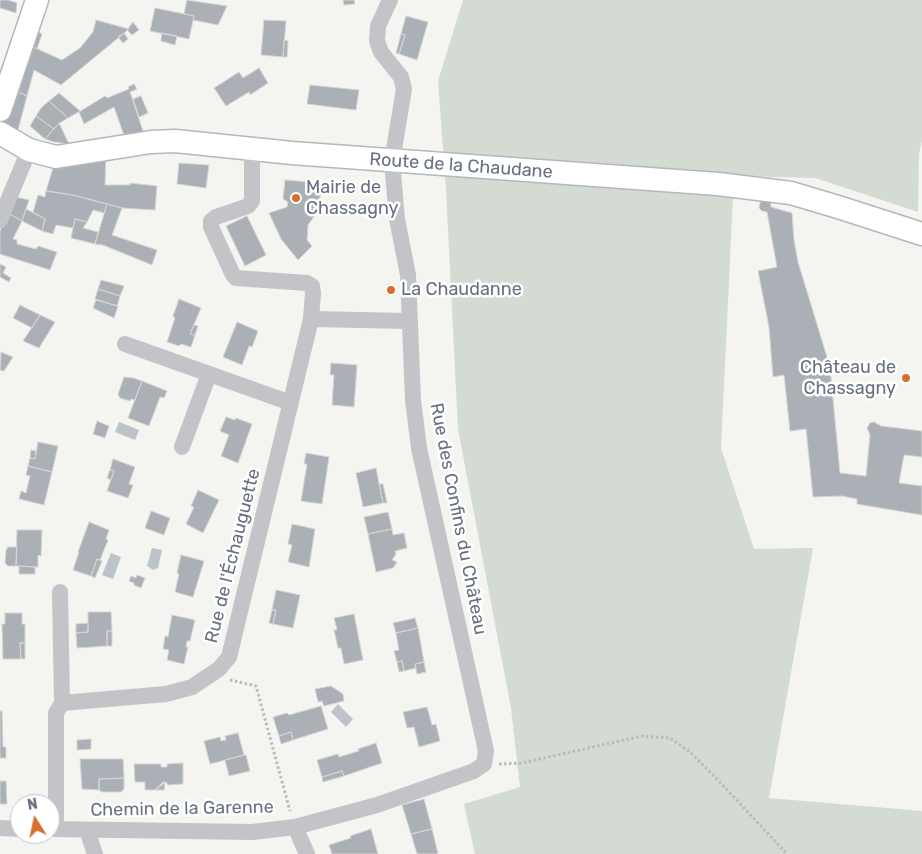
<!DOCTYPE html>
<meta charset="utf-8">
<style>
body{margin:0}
#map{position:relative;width:922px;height:854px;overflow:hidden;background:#f4f4f0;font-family:Rubik,sans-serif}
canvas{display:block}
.north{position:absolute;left:10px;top:794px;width:50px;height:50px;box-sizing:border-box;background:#fff;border:1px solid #c1c6cc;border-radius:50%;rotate:350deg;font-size:14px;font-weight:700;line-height:20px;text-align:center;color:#657080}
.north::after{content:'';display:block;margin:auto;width:18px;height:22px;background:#d76f2e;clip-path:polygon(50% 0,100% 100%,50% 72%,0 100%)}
</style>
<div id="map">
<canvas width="922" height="854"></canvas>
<div class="north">N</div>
</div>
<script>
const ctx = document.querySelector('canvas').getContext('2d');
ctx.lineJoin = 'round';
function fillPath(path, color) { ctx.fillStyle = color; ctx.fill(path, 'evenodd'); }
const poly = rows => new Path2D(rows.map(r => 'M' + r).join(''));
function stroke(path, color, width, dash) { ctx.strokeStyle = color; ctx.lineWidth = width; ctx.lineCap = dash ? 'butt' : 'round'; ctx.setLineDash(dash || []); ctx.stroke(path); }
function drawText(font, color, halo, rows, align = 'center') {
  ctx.font = font + ' Rubik,sans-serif'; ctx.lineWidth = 5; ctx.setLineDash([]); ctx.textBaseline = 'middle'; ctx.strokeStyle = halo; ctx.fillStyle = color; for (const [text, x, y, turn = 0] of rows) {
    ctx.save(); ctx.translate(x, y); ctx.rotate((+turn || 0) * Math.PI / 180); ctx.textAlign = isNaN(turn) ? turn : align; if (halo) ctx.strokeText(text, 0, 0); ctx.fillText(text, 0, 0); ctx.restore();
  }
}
const green = poly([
 [463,0,922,0,922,141,919,154,918,212,815,178,734,176,721,448,754,549,813,548,769,798,922,811,922,854,475,854,464,804,520,787,511,708,458,429,446,189,438,81]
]);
const water = poly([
 [119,422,139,430,135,440,115,432],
 [152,548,162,550,158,568,153,570,147,566],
 [111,553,121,557,113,579,102,575],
 [338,704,353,719,346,727,331,712]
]);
const building = poly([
 [0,0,8,0,17,3,16,13,0,8,0,0],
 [187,0,227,6,218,25,193,20,194,16,184,14,187,0],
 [343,0,354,0,355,4,344,5,343,0],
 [155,8,194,16,189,39,150,31,155,8],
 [406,16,428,22,417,60,399,54,405,35,401,34,406,16],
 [96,20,129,29,61,85,34,70,27,96,14,90,29,45,62,60,80,48,93,32,96,20],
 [264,20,286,21,283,57,261,55,264,20],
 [133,22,139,30,132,35,127,30,133,22],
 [35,30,42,34,37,49,29,45,35,30],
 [124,33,128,39,123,43,118,37,124,33],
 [162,33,177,36,175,45,161,41,162,33],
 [401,34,405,35,399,54,396,53,401,34],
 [284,40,288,41,287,57,283,57,284,40],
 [259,68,268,83,250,95,249,92,226,106,214,88,239,72,243,78,259,68],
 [134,84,137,89,130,92,145,137,126,141,114,107,84,124,79,112,105,96,107,98,129,89,128,87,134,84],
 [310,85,359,90,356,110,307,104,310,85],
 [14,90,27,96,18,130,3,123,14,90],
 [59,93,80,111,68,118,49,101,59,93],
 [141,96,148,113,139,117,133,99,141,96],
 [49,101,68,118,58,124,54,129,36,116,41,108,49,101],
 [36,116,54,129,45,139,30,126,36,116],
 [59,123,69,144,54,142,45,139,59,123],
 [106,155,105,185,130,185,130,183,157,186,155,210,122,208,73,195,46,191,53,168,106,155],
 [179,163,209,165,206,188,177,184,179,163],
 [285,180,321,183,319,210,315,210,314,214,316,214,308,225,307,240,312,246,298,260,281,239,269,213,287,207,288,202,283,199,285,180],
 [46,191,73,195,107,204,104,213,93,210,87,222,75,219,73,228,56,225,53,234,42,231,45,219,33,212,38,195,45,197,46,191],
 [16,197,29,200,22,221,8,213,16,197],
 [763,200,768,200,771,203,771,207,792,213,794,240,798,262,830,367,840,473,866,476,870,435,867,428,870,423,874,422,881,426,922,431,922,457,904,455,899,483,922,486,922,515,857,504,857,499,842,496,813,497,806,429,790,431,784,375,773,377,769,327,758,271,777,267,767,212,762,211,759,208,760,203,763,200],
 [107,204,122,208,112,235,157,250,152,265,103,245,95,244,107,204],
 [26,209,45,219,42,231,22,221,26,209],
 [8,213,22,221,13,239,17,240,17,244,36,249,38,246,57,252,50,270,0,254,0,231,8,213],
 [247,216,266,255,245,266,226,226,247,216],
 [75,219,87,222,83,228,98,232,95,244,71,238,75,219],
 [0,264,6,267,3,273,11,278,9,282,0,277,0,264],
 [101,280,124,286,120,296,98,289,101,280],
 [388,284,394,285,393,296,387,295,388,284],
 [98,289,120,296,117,306,95,299,98,289],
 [179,299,201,308,190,334,195,335,191,347,181,344,179,346,167,342,175,318,173,316,179,299],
 [96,300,118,306,114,318,93,308,96,300],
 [20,305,40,315,32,328,13,318,20,305],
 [40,315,55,322,39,348,23,341,40,315],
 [237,322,258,331,252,347,249,346,242,365,223,357,237,322],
 [194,325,198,326,195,335,190,334,194,325],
 [1,352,13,357,4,371,0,370,1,352],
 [331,363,357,365,354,407,332,405,334,375,330,375,331,363],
 [124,377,133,378,142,381,135,400,131,399,130,401,120,398,118,394,124,377],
 [142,381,167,391,164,398,160,397,149,426,128,418,142,381],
 [226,417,235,420,236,418,252,424,238,463,221,456,229,435,220,431,226,417],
 [97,421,109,426,105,438,93,434,97,421],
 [38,442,58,446,52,472,28,466,30,458,35,459,38,442],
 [31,450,36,451,35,459,30,458,31,450],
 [306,453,329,457,322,504,301,501,307,464,304,464,306,453],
 [113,459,135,467,129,484,133,485,128,498,107,491,114,471,110,470,113,459],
 [28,466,52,472,44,505,19,499,21,491,26,493,30,476,26,475,28,466],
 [376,468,383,503,363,507,356,473,376,468],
 [110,470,114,471,111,480,107,478,110,470],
 [379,484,383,484,387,503,383,503,379,484],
 [198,490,219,500,203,533,186,524,194,507,191,506,198,490],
 [151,511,170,518,164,535,145,528,151,511],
 [388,512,392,529,368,534,364,517,388,512],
 [89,522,109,530,106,539,108,540,100,560,97,559,91,576,73,570,79,552,78,552,89,522],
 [292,524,315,529,309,567,288,562,292,545,288,544,292,524],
 [392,529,393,535,404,533,407,548,395,551,396,554,392,560,397,562,393,568,376,572,368,534,392,529],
 [17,530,42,530,41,556,38,555,38,567,16,566,17,530],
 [8,547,17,547,16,566,8,566,5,563,6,550,8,547],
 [181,555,204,561,193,597,175,592,179,574,177,573,181,555],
 [97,559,102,561,95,578,91,576,97,559],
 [19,566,35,567,35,574,19,574,19,566],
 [137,575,145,578,141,588,134,585,134,583,129,581,131,576,136,578,137,575],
 [276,590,300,595,293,628,273,624,276,610,272,610,276,590],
 [272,610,276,610,273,624,269,623,272,610],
 [88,612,111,612,112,631,107,631,107,646,77,648,76,633,88,632,88,612],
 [5,613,22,613,22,624,25,624,25,643,20,643,21,659,3,659,2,624,5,624,5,613],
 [354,614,363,660,344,664,341,648,338,648,334,630,337,630,334,618,354,614],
 [172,615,195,620,190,641,187,641,186,647,188,647,184,664,167,660,169,650,163,649,165,636,168,637,172,615],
 [415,618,418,628,396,633,393,623,415,618],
 [88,623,88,632,76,633,76,624,88,623],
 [418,628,424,662,415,664,416,668,404,671,402,661,397,662,394,651,399,650,396,633,418,628],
 [107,631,112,631,112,646,107,646,107,631],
 [20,643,25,643,25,659,21,659,20,643],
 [402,661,404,671,399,672,397,662,402,661],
 [424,662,426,672,417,674,415,664,424,662],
 [331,686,343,694,344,701,324,706,322,701,318,702,315,689,331,686],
 [321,706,328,729,293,740,291,732,279,736,273,717,287,713,289,715,321,706],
 [427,707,432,725,436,724,440,741,419,747,414,727,407,728,403,712,427,707],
 [0,711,2,711,3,747,6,747,6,758,0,758,0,711],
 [291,732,293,740,281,744,279,736,291,732],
 [238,733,244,755,210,764,204,741,220,737,221,741,226,740,225,736,238,733],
 [91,739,91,749,77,750,77,740,91,739],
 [376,743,382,763,344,776,342,771,322,777,317,760,338,754,339,757,359,751,358,749,376,743],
 [244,755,246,755,250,771,229,776,225,760,244,755],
 [80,759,123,759,124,778,99,779,99,790,82,789,80,759],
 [183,763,183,784,168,785,166,782,155,790,145,790,145,782,135,782,134,764,161,764,161,767,167,767,167,764,183,763],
 [342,771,344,776,323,782,322,777,342,771],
 [124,778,124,789,121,792,102,792,99,790,99,779,124,778],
 [0,781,6,781,7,804,0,804,0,781],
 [163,782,165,782,164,790,155,790,163,782],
 [424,799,432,829,411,834,402,805,424,799],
 [371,829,378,854,332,854,329,845,351,838,350,836,371,829],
 [432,829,438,854,417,854,411,834,432,829]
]);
const path = poly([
 [230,680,256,686,290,811],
 [499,764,522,763,642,736,670,738,689,751,716,778,787,854]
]);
const street = poly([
 [252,149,252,201,248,206,216,217,211,221,211,227,233,275,236,278,307,283,312,286,313,293,311,319],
 [0,220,29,150],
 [125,344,291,403],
 [182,447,209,374],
 [60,592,62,703],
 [295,827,307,854],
 [0,828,20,829],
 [50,829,252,832,295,827,377,805,474,771,484,764,486,751,419,448,413,400,408,275,397,219,392,161,404,89,401,77,381,52,377,41,378,26,390,0],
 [56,829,56,713,62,703,166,694,192,687,219,669,229,657,311,319,409,321],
 [87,830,95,854]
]);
const secondary = poly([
 [0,110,37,0],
 [0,133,29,150,56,157,151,142,175,141,292,153,718,184,791,193,838,207,922,234]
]);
const markers = [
 [296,198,5,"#d76f2e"],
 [391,290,5,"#d76f2e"],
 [906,378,5,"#d76f2e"]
];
const streetNames = [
 ["Route de la Chaudane",461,166,4],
 ["Rue des Confins du Château",458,519,79],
 ["Rue de l'Échauguette",233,556,-76],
 ["Chemin de la Garenne",182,809,-1]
];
const poiNames = [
 ["Mairie de",306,188],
 ["Chassagny",306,209],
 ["La Chaudanne",401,290],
 ["Château de",896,368,"right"],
 ["Chassagny",896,389,"right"]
];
fillPath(green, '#d4dbd2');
fillPath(water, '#bcc4ca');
fillPath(building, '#abb0b6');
stroke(building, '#d5d5d3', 1);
stroke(secondary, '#b4b7bc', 25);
stroke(path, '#b9bbbd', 3, [2.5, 2.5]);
stroke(street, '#c2c4c8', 16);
stroke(secondary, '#fff', 22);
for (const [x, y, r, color] of markers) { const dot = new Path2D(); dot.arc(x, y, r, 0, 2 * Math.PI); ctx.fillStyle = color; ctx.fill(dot); stroke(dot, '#fff', 2); }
drawText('18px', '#657080', '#fff', streetNames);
drawText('18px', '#657080', '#fff', poiNames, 'left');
</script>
